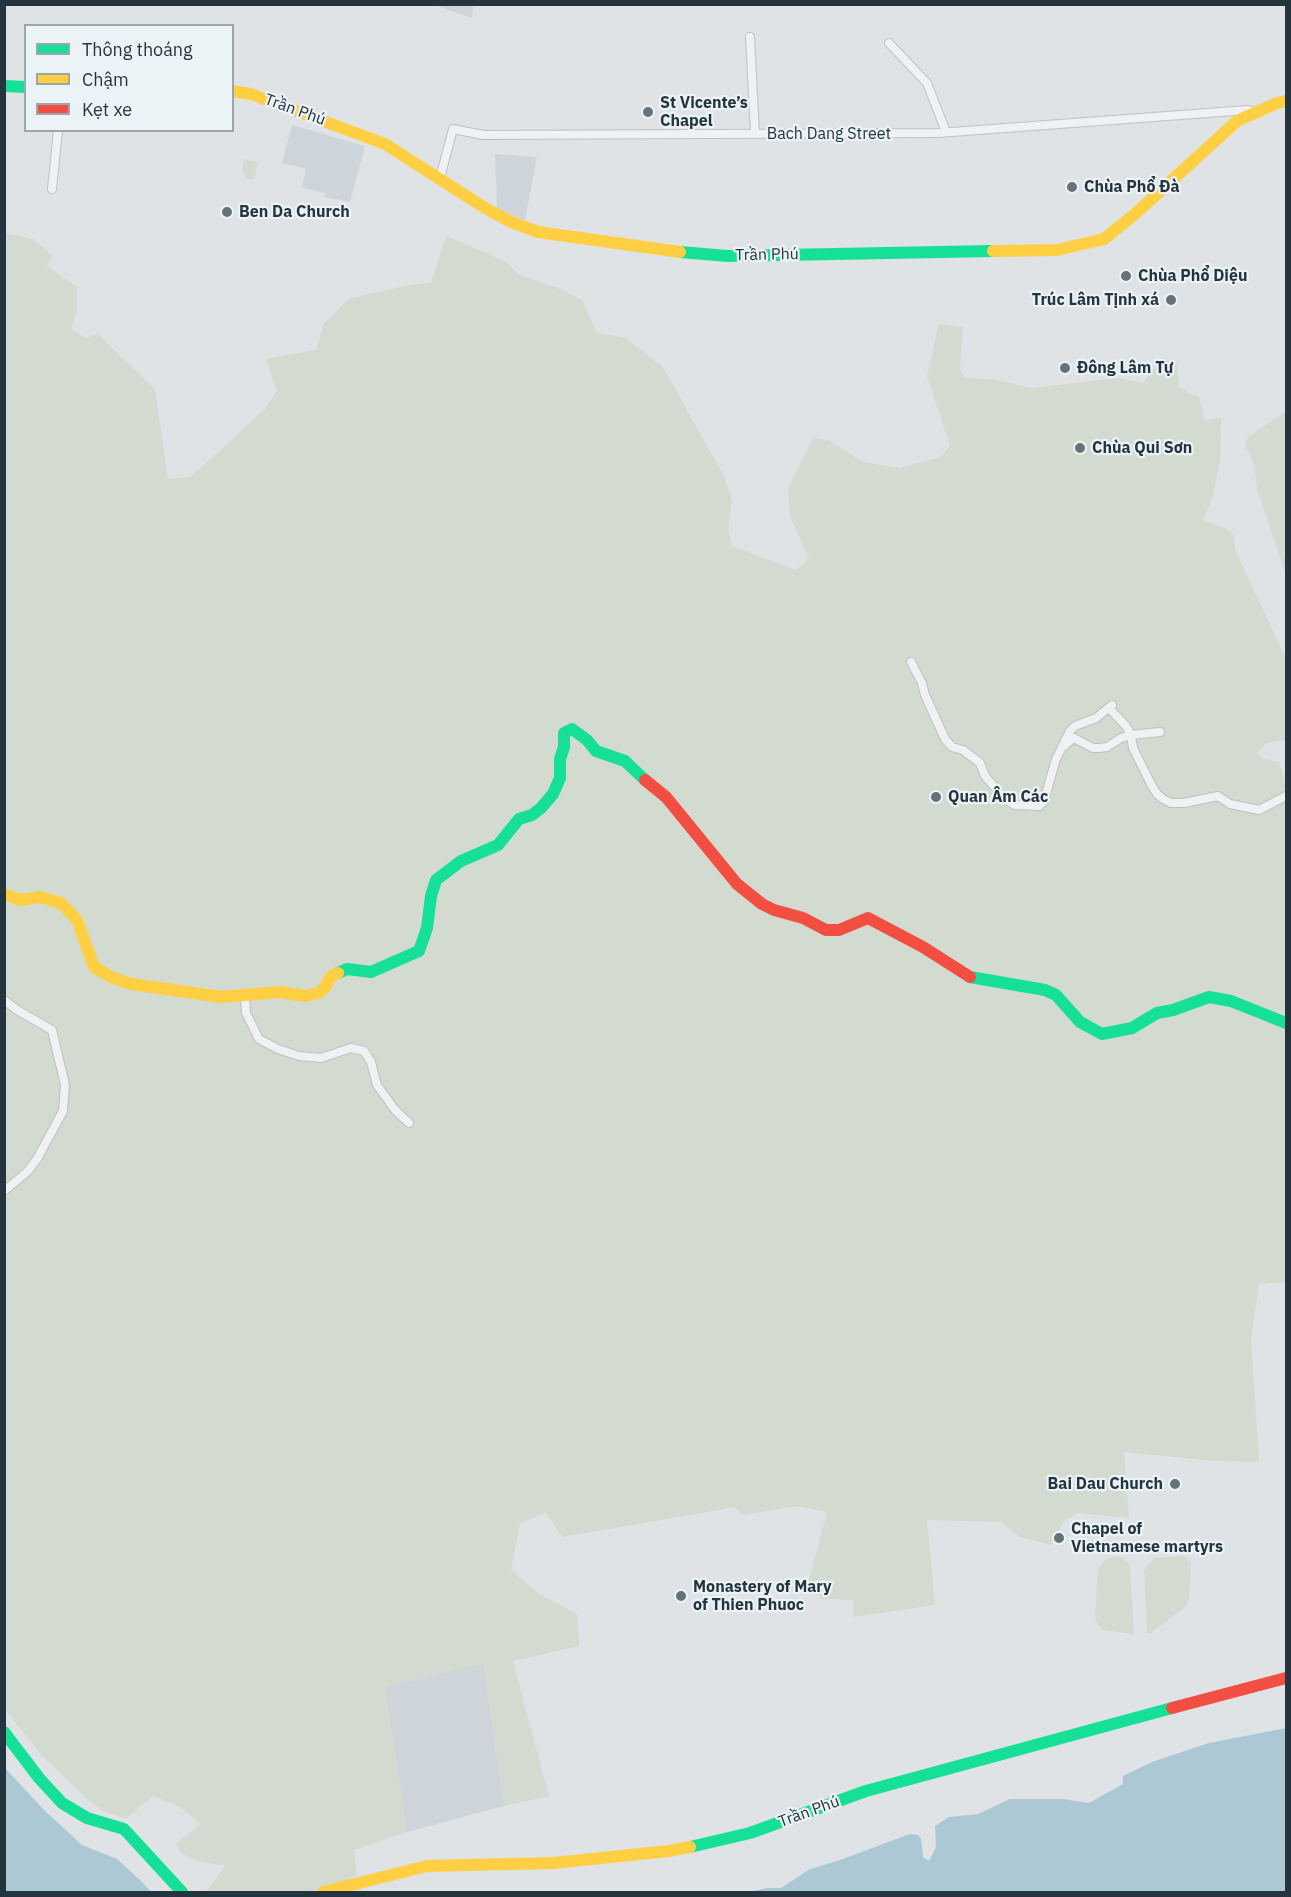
<!DOCTYPE html>
<meta charset="utf-8">
<style>
body{margin:0}
#map{position:relative;width:1291px;height:1897px;overflow:hidden;background:#e0e3e5;font-family:"IBM Plex Sans",sans-serif}
canvas{display:block}
.frame{position:absolute;inset:0;border:6px solid #253540;pointer-events:none}
.legend{position:absolute;left:24px;top:24px;width:210px;height:108px;box-sizing:border-box;background:#ecf3f6;border:2px solid #9ca7ad;margin:0;padding:8px 10px;list-style:none;font-size:18px;color:#253540}
.legend li{display:flex;align-items:center;gap:12px;height:30px}
.legend b{width:30px;border:2px solid #9ca7ad}
</style>
<div id="map">
<canvas width="1291" height="1897"></canvas>
<div class="frame"></div>
<ul class="legend">
<li><b style="height:8px;background:#16e098"></b>Thông thoáng</li>
<li><b style="height:8px;background:#ffcf43"></b>Chậm</li>
<li><b style="height:8px;background:#f24e42"></b>Kẹt xe</li>
</ul>
</div>
<script>
const ctx = document.querySelector('canvas').getContext('2d');
ctx.lineJoin = 'round';
function fillPath(path, color) { ctx.fillStyle = color; ctx.fill(path, 'evenodd'); }
const poly = rows => new Path2D(rows.map(r => 'M' + r).join(''));
function stroke(path, color, width, dash) { ctx.strokeStyle = color; ctx.lineWidth = width; ctx.lineCap = dash ? 'butt' : 'round'; ctx.setLineDash(dash || []); ctx.stroke(path); }
function drawText(font, color, halo, rows, align = 'center') {
  ctx.font = font + ' "IBM Plex Sans",sans-serif'; ctx.lineWidth = 4.5; ctx.setLineDash([]); ctx.textBaseline = 'middle'; ctx.strokeStyle = halo; ctx.fillStyle = color; for (const [text, x, y, turn = 0] of rows) {
    ctx.save(); ctx.translate(x, y); ctx.rotate((+turn || 0) * Math.PI / 180); ctx.textAlign = isNaN(turn) ? turn : align; if (halo) ctx.strokeText(text, 0, 0); ctx.fillText(text, 0, 0); ctx.restore();
  }
}
const built = poly([
 [435,5,473,5,472,18],
 [292,125,365,146,350,202,325,197,326,193,302,188,306,169,282,163],
 [495,154,537,157,525,220,497,210],
 [483,1663,504,1806,407,1832,385,1687]
]);
const green = poly([
 [244,159,258,162,254,180,246,178,242,169],
 [5,233,33,239,52,255,47,266,77,287,77,311,71,329,85,338,98,334,155,389,168,479,191,477,264,410,277,391,266,359,316,350,324,323,349,299,404,286,431,283,446,236,505,261,520,275,563,290,583,301,597,333,625,338,662,366,723,474,732,500,728,529,732,546,796,570,809,558,790,516,788,488,813,438,829,440,863,462,900,468,941,457,950,446,927,376,939,324,963,327,960,369,965,378,992,379,1031,388,1118,378,1143,383,1162,357,1177,365,1179,387,1199,398,1205,420,1221,418,1220,460,1212,499,1203,520,1223,527,1233,534,1236,552,1286,659,1286,740,1266,743,1257,753,1264,759,1279,762,1286,784,1286,1282,1259,1284,1251,1340,1259,1462,1214,1461,1124,1452,1129,1518,1078,1513,1064,1521,1051,1545,1018,1536,1002,1522,927,1520,935,1605,853,1617,853,1600,822,1599,807,1587,827,1512,797,1506,742,1515,736,1507,562,1537,546,1512,520,1524,511,1570,538,1593,577,1614,579,1646,513,1661,549,1796,504,1806,483,1664,385,1687,407,1832,354,1850,357,1876,322,1889,304,1892,206,1892,225,1866,198,1861,182,1854,176,1844,200,1824,179,1806,152,1796,126,1819,103,1811,86,1798,41,1755,5,1709],
 [1286,411,1286,575,1257,489,1255,470,1250,454,1245,447,1248,437],
 [1115,1556,1123,1557,1129,1564,1130,1569,1134,1634,1102,1630,1096,1622,1095,1614,1098,1569,1104,1561],
 [1181,1556,1186,1557,1191,1563,1189,1600,1185,1607,1151,1633,1147,1633,1144,1570,1154,1558]
]);
const water = poly([
 [1286,1728,1286,1892,749,1892,767,1888,781,1888,810,1869,837,1861,910,1834,918,1835,921,1839,923,1857,929,1861,936,1847,935,1826,949,1817,978,1814,1010,1799,1063,1799,1089,1803,1123,1784,1123,1776,1152,1762,1209,1743],
 [5,1768,45,1811,82,1845,117,1859,142,1882,151,1892,5,1892]
]);
const street = poly([
 [750,37,755,134],
 [889,43,927,83,946,132],
 [440,178,453,129,483,135,938,133,1248,110,1255,112],
 [52,189,58,130],
 [911,662,922,683,925,695,945,739,952,747,963,750,980,763,985,776,1005,799,1015,805,1039,806,1044,801,1056,759,1070,731,1075,726,1096,718,1112,705],
 [1110,709,1126,726,1131,735,1133,748,1151,784,1157,794,1163,799,1171,803,1184,803,1218,796,1230,804,1259,810,1286,796],
 [1064,746,1074,738,1093,748,1099,748,1107,747,1121,738,1131,735,1160,732],
 [245,995,246,1013,259,1039,278,1049,299,1056,321,1058,351,1048,364,1051,371,1062,377,1085,395,1110,409,1123],
 [4,1000,17,1010,52,1030,65,1085,63,1111,37,1159,27,1172,4,1191]
]);
const fast = poly([
 [4,86,26,87],
 [680,252,728,256,993,251],
 [338,973,347,969,371,972,419,951,427,928,431,896,436,880,461,861,498,845,519,819,532,815,541,808,553,794,560,778,560,759,564,747,564,733,572,729,587,740,596,751,625,761,645,780],
 [970,977,1045,990,1056,995,1080,1022,1102,1034,1132,1028,1157,1013,1173,1010,1209,997,1231,1001,1286,1023],
 [4,1732,39,1778,62,1803,87,1818,124,1829,182,1892],
 [690,1847,750,1833,866,1791,1172,1708]
]);
const slow = poly([
 [232,91,251,94,385,144,485,208,511,222,538,232,680,252],
 [993,251,1057,250,1104,239,1135,214,1237,121,1277,103,1286,101],
 [4,894,20,900,40,897,61,903,77,920,94,967,111,977,131,984,221,997,279,992,305,996,319,993,326,986,330,977,338,973],
 [323,1892,427,1866,554,1863,669,1851,690,1847]
]);
const jam = poly([
 [645,780,666,797,737,884,762,904,774,910,803,918,826,930,839,930,868,918,923,947,970,977],
 [1172,1708,1286,1678]
]);
const markers = [
 [648,112,6,"#66727a"],
 [1072,187,6,"#66727a"],
 [227,212,6,"#66727a"],
 [1126,276,6,"#66727a"],
 [1171,300,6,"#66727a"],
 [1065,368,6,"#66727a"],
 [1080,448,6,"#66727a"],
 [936,797,6,"#66727a"],
 [1175,1484,6,"#66727a"],
 [1059,1538,6,"#66727a"],
 [681,1596,6,"#66727a"]
];
const poiNames = [
 ["St Vicente’s",660,103],
 ["Chapel",660,121],
 ["Chùa Phổ Đà",1084,187],
 ["Ben Da Church",239,212],
 ["Chùa Phổ Diệu",1138,276],
 ["Trúc Lâm Tịnh xá",1159,300,"right"],
 ["Đông Lâm Tự",1077,368],
 ["Chùa Qui Sơn",1092,448],
 ["Quan Âm Các",948,797],
 ["Bai Dau Church",1163,1484,"right"],
 ["Chapel of",1071,1529],
 ["Vietnamese martyrs",1071,1547],
 ["Monastery of Mary",693,1587],
 ["of Thien Phuoc",693,1605]
];
const streetNames = [
 ["Trần Phú",295,110,20],
 ["Bach Dang Street",829,134],
 ["Trần Phú",767,255,-1],
 ["Trần Phú",809,1812,-20]
];
fillPath(built, '#cdd4da');
fillPath(green, '#d3dacf');
fillPath(water, '#abc8d4');
stroke(street, '#bec1c3', 10);
stroke(street, '#eff1f2', 8);
stroke(fast, '#16e098', 12);
stroke(slow, '#ffcf43', 12);
stroke(jam, '#f24e42', 12);
for (const [x, y, r, color] of markers) { const dot = new Path2D(); dot.arc(x, y, r, 0, 2 * Math.PI); ctx.fillStyle = color; ctx.fill(dot); stroke(dot, '#ecf3f6', 2); }
drawText('bold 16px', '#253540', '#ecf3f6', poiNames, 'left');
drawText('16px', '#253540', '#ecf3f6', streetNames);
</script>
